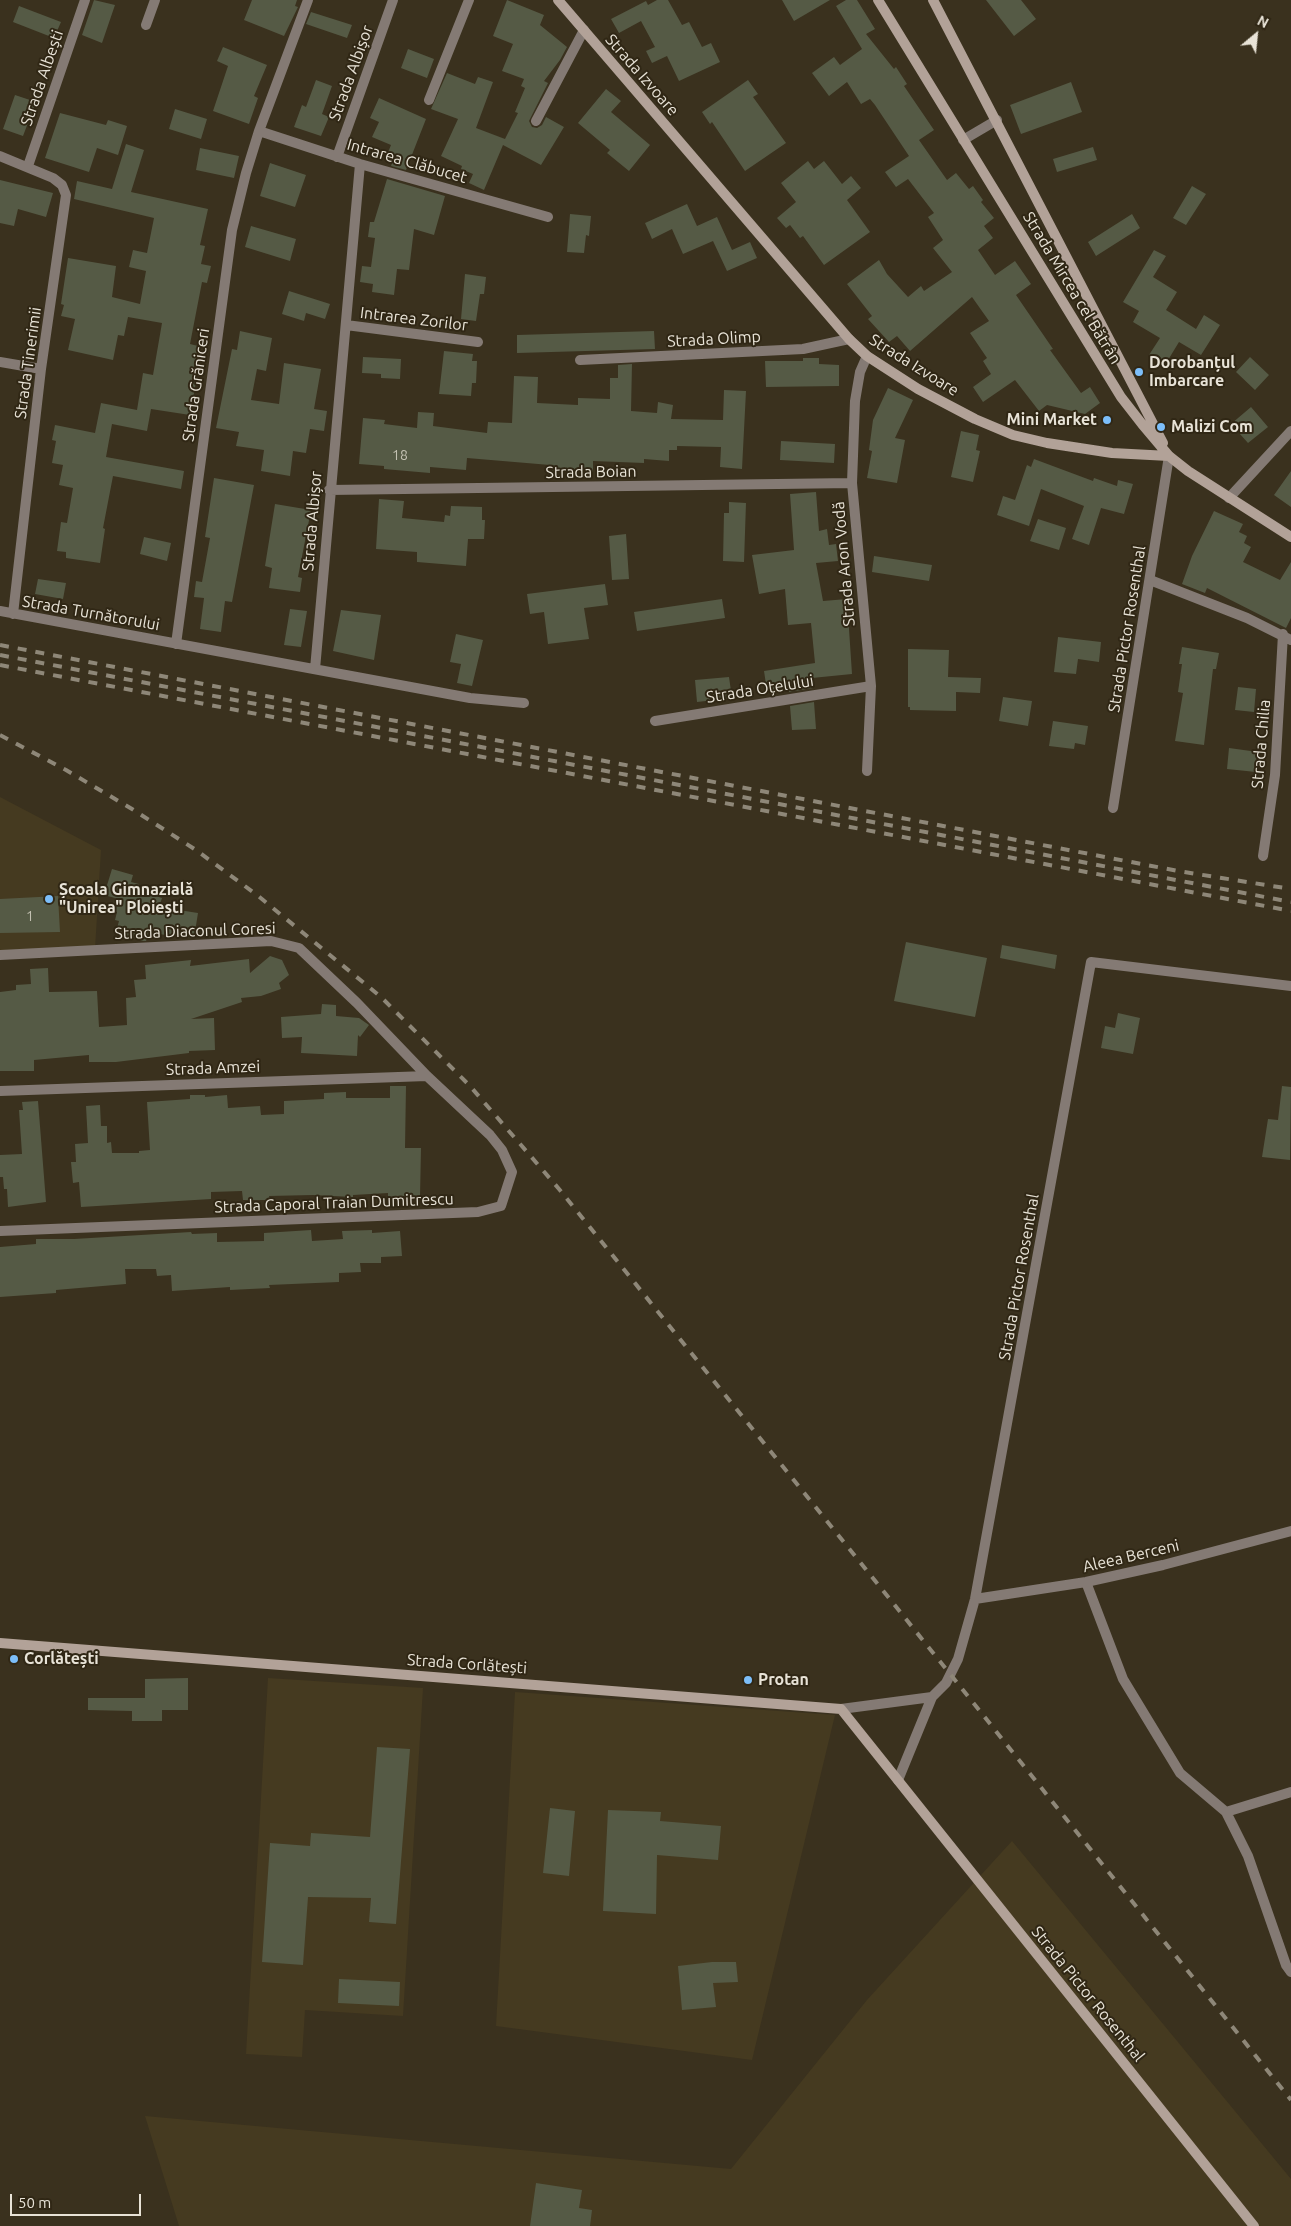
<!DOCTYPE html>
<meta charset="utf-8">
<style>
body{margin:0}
#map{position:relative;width:1291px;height:2226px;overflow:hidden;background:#3a311e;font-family:Ubuntu,sans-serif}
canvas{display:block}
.north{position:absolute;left:1231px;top:10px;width:50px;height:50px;-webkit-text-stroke:4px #302715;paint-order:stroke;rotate:28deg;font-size:14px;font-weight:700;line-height:20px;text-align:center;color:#e8e3d7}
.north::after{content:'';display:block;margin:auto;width:18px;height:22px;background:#e8e3d7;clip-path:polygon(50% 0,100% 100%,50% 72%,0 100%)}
.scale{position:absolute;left:10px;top:2194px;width:131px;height:22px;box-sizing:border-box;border:2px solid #e8e3d7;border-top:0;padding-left:6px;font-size:15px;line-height:18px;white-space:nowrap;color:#e8e3d7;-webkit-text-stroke:4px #302715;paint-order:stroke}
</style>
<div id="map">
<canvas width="1291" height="2226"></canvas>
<div class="north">N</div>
<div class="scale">50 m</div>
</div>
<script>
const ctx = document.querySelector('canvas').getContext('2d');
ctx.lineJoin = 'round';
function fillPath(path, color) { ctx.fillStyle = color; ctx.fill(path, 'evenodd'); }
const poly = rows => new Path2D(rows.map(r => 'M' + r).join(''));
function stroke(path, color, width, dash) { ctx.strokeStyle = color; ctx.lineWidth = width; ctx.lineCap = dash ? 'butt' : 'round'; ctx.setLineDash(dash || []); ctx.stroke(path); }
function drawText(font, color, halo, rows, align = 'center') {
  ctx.font = font + ' Ubuntu,sans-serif'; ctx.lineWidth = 4; ctx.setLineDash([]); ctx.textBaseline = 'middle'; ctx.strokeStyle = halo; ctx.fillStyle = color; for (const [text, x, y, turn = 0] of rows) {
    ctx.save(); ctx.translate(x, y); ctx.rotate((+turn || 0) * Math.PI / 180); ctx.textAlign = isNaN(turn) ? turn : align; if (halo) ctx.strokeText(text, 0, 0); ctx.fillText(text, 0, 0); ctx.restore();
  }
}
const built = poly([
 [0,797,101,850,95,949,0,950],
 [268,1678,423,1688,403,2016,305,2010,302,2057,246,2054],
 [515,1692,835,1715,752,2060,496,2026],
 [1012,1841,1291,2179,1291,2226,179,2226,145,2116,731,2169,867,2000]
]);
const building = poly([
 [94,0,115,5,102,43,82,35],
 [252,0,297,0,295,6,298,7,284,36,244,20],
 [507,0,544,15,540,25,567,47,560,60,544,81,548,83,529,121,532,127,537,128,542,125,546,117,564,127,541,165,503,145,484,190,469,183,473,174,461,169,462,166,441,156,458,119,431,109,447,73,475,84,478,77,493,82,476,128,505,139,518,113,515,112,525,88,521,86,524,79,502,71,513,44,493,36],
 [657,0,668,0,682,25,689,22,702,47,711,43,720,62,679,81,667,56,652,63,646,51,655,47,641,21,619,33,611,19,646,1,648,5],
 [782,0,830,0,794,21],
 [846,0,857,0,875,29,866,34,894,69,896,67,907,84,904,86,934,130,919,140,947,180,956,173,969,189,973,186,983,200,981,202,994,218,984,226,993,238,978,250,995,275,1015,261,1031,284,1016,295,1053,349,1050,350,1081,393,1090,387,1100,403,1085,414,1047,405,1039,411,1015,380,983,402,973,387,991,374,983,361,987,358,970,333,989,321,972,297,910,351,897,336,889,342,868,319,872,316,847,284,879,260,887,274,908,297,921,286,924,291,952,272,933,248,943,240,928,217,934,213,908,179,896,187,885,172,909,156,875,105,870,99,861,104,847,82,829,96,812,73,834,57,840,65,862,49,836,6],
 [986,0,1021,0,1036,19,1014,36],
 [19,6,61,22,54,38,13,22],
 [311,12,352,25,347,38,306,24],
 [223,47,267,65,254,96,258,98,249,124,213,111,228,66,217,61],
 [408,49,434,59,427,78,401,68],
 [316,80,332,86,322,114,329,117,321,136,294,127,302,105,306,107],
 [748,80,758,94,753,97,786,143,745,171,712,122,710,124,702,112],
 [1071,82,1082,112,1021,134,1010,105],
 [606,89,621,101,611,112,650,145,629,171,607,153,610,150,578,123],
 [15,95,36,102,23,136,3,129],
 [379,98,426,119,406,170,391,166,392,163,385,160,391,145,372,137,379,122,370,118],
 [175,109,207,119,201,139,169,129],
 [60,113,106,125,108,120,127,126,118,155,97,148,89,172,45,158],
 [126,144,144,150,131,192,208,209,200,245,205,246,201,264,211,266,207,283,202,282,190,344,198,346,192,381,196,382,190,415,151,409,147,431,112,424,106,457,184,471,181,489,113,476,103,528,105,529,100,563,66,558,66,552,57,551,61,522,67,523,73,488,59,485,63,465,52,463,56,441,52,440,55,425,95,433,101,403,137,410,143,373,153,375,162,323,128,317,124,336,118,335,113,360,68,350,75,319,61,316,64,305,61,304,68,258,116,266,112,297,140,304,146,271,129,267,133,250,147,253,154,218,74,199,77,181,112,189],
 [1093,147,1097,160,1057,172,1053,159],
 [200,148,239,156,234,178,196,170],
 [808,161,814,169,824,161,842,184,851,176,861,188,847,200,870,232,824,265,803,236,800,238,790,225,786,228,777,218,796,202,781,183],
 [270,163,306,175,295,207,260,196],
 [387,179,445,196,434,235,414,229,409,270,397,269,394,295,372,292,373,284,360,282,362,266,371,267,375,238,368,237,370,222,374,222],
 [0,180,53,193,46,217,18,209,14,226,0,223],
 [1192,186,1206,194,1186,225,1173,218],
 [687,204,697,226,717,217,732,250,750,242,757,258,727,271,713,241,683,254,672,229,652,239,645,223],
 [570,214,591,216,589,236,586,235,584,253,567,252],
 [1132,214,1140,228,1096,256,1088,242],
 [251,226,296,239,290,261,245,247],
 [1154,250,1166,256,1153,277,1177,292,1166,310,1196,329,1204,315,1220,325,1201,355,1179,342,1165,365,1149,355,1160,338,1133,322,1139,311,1123,302],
 [465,274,486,277,484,294,480,294,476,321,461,319],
 [289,291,330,304,325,319,306,313,304,321,282,314],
 [240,331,272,338,266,371,257,369,251,400,279,404,284,363,321,369,314,409,327,411,324,431,310,429,306,453,293,451,290,476,261,471,264,450,236,446,239,432,216,428,232,349,237,350],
 [654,331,655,349,517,353,517,335],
 [444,351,473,354,472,361,477,361,476,383,472,383,471,396,439,394],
 [363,357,401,359,400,379,381,378,381,374,362,373],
 [1250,357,1269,375,1255,390,1236,372],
 [803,358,819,358,819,364,839,365,839,386,766,387,765,361,803,361],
 [632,364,631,411,657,413,658,402,673,405,671,419,723,420,724,390,746,391,742,469,720,467,721,447,677,446,677,450,669,450,669,461,644,459,644,463,593,461,593,472,550,471,550,465,467,458,466,470,430,467,430,473,384,469,384,466,359,464,363,418,385,420,384,424,417,428,418,412,434,413,433,426,487,433,488,422,512,423,514,376,538,377,537,403,578,405,578,398,610,399,610,378,618,378,618,365],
 [888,388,913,400,895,438,905,440,897,483,867,478,872,451,869,450,873,420],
 [1251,407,1268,427,1248,443,1231,424],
 [961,431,979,435,976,450,980,451,973,482,951,477],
 [781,441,835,444,834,463,780,460],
 [1034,459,1093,481,1094,478,1117,486,1118,480,1133,484,1124,514,1101,508,1089,545,1072,539,1084,506,1041,489,1029,526,997,515,1003,496,1015,500,1027,465,1031,467],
 [1291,471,1291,507,1274,495],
 [214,478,254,485,232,602,225,601,221,632,200,629,204,598,194,597,196,581,202,582,210,538,205,537],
 [816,492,819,531,827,529,829,545,836,544,838,561,816,563,823,601,847,599,852,674,812,678,813,688,789,692,789,688,767,691,764,671,815,663,811,623,788,625,785,589,759,594,752,555,794,550,790,494],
 [379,499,404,501,402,518,444,522,445,515,450,516,451,506,482,507,482,520,485,520,484,539,468,539,466,566,417,562,417,552,376,549],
 [729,502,746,503,744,562,723,561,724,513,729,513],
 [275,504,311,510,298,577,302,578,300,592,269,588,272,568,265,566],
 [1214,511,1243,524,1239,532,1247,536,1244,543,1251,547,1243,562,1280,580,1291,562,1291,618,1286,628,1207,588,1205,593,1182,584,1192,556],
 [1038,519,1066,528,1059,550,1030,541],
 [626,534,629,579,612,580,609,536],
 [144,537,171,543,167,561,140,554],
 [874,556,932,565,929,581,872,572],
 [38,579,66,583,63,599,35,594],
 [605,584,608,605,584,608,589,639,548,644,544,612,530,614,527,594],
 [722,599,725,618,637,631,634,612],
 [290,609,307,611,301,647,284,645],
 [341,610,381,615,374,660,333,651],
 [456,634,483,640,472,686,457,683,461,664,450,662],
 [1058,637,1101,642,1099,662,1078,659,1076,674,1054,672],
 [1182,647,1219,653,1216,669,1213,669,1204,745,1175,741,1183,693,1178,692,1182,664,1179,664],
 [908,649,949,650,948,677,981,678,980,693,956,692,956,711,910,710,910,707,908,707],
 [729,677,732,698,697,702,695,680],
 [1238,687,1256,689,1254,712,1235,710],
 [1003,697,1032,701,1028,726,999,721],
 [814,702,816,729,792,730,790,706],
 [1053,721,1088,726,1085,745,1075,743,1074,749,1049,746],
 [1229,748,1258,752,1256,772,1227,769],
 [112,869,133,875,131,882,139,884,137,890,162,898,159,907,198,913,194,938,149,933,146,941,143,941,116,932,119,921,115,920,117,912,111,911,115,898,104,895],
 [58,896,60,932,0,933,0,899],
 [906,942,987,958,975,1017,894,1001],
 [1002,945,1057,955,1055,969,1000,958],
 [270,956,282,960,289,975,279,983,281,989,261,996,241,998,242,1002,191,1019,214,1018,215,1050,189,1051,189,1053,116,1062,89,1062,89,1055,34,1060,34,1071,0,1071,0,992,16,990,16,985,31,984,30,969,48,968,49,992,97,991,99,1027,127,1025,126,998,136,997,134,980,146,979,145,965,191,960,190,966,249,959,250,973],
 [322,1004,336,1005,336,1016,359,1018,369,1025,360,1037,358,1035,357,1056,301,1053,302,1037,282,1038,281,1017,321,1014],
 [1118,1013,1140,1018,1133,1054,1101,1048,1105,1026,1115,1028],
 [390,1086,406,1086,405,1148,421,1148,420,1197,402,1196,402,1200,388,1200,388,1193,353,1195,353,1197,313,1195,269,1196,270,1200,243,1200,242,1191,211,1192,211,1199,81,1207,79,1182,73,1183,71,1162,76,1162,75,1144,88,1143,86,1106,100,1105,101,1126,107,1126,107,1143,111,1142,112,1153,139,1153,139,1151,150,1150,147,1102,190,1099,190,1095,205,1095,205,1097,227,1095,228,1108,260,1106,261,1115,284,1114,284,1101,324,1099,324,1093,346,1092,346,1098,390,1098],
 [1282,1086,1291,1087,1290,1160,1262,1157,1268,1119,1278,1120],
 [38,1101,46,1202,8,1207,7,1189,4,1189,3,1177,0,1177,0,1155,22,1154,19,1110,23,1110,22,1102],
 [311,1230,312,1241,343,1239,342,1231,372,1230,372,1233,400,1231,402,1256,381,1257,381,1263,360,1263,361,1272,339,1273,339,1282,269,1285,270,1288,230,1290,230,1287,172,1291,171,1275,157,1276,156,1269,125,1269,126,1284,56,1290,56,1293,0,1297,0,1247,36,1244,36,1239,74,1239,191,1232,192,1234,217,1233,217,1242,264,1241,264,1233],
 [188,1678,188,1710,162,1710,162,1721,132,1721,132,1711,88,1710,88,1698,145,1698,145,1679],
 [377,1747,410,1749,396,1924,369,1922,371,1898,308,1897,303,1965,262,1962,270,1843,310,1846,311,1833,370,1837],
 [550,1808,575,1811,569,1876,543,1873],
 [608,1810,661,1812,660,1821,721,1826,718,1860,657,1855,656,1914,603,1911],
 [712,1962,736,1962,738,1982,713,1983,716,2007,682,2010,678,1966],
 [339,1979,400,1982,399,2006,338,2003],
 [536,2183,582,2190,579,2208,592,2210,590,2226,530,2226]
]);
const street = poly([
 [146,25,155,0],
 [429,100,469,0],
 [536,121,584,30],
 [259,131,360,164,548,217],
 [963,140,997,120],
 [0,156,53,178,62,185,66,195,41,369,13,614],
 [337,157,393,0],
 [28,166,85,0],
 [346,325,478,342],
 [580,360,803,349,849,339],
 [0,362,41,369],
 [329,490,852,483],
 [1229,498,1291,431],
 [1150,580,1247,618,1291,640],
 [0,611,470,698,524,703],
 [176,644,232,230,246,173,259,131,308,0],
 [315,669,360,164],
 [655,721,871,686],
 [867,771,871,686,852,483,855,401,860,372,867,356],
 [1113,808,1169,456],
 [1263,856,1275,775,1283,634],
 [0,955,271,941,299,948,357,1003,427,1076,490,1135,502,1150,512,1172,501,1206,478,1212,0,1231],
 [0,1091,427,1076],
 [1086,1582,1123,1679,1180,1773,1226,1812,1248,1856,1286,1965,1291,1972],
 [975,1599,1086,1582,1163,1565,1291,1531],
 [841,1709,932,1697],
 [898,1780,932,1697,946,1683,958,1659,975,1599,1091,962,1291,986],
 [1226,1812,1291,1792]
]);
const secondary = poly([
 [558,0,849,339,867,356,918,389,975,419,1013,435,1047,443,1112,453,1169,456],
 [878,0,1121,397,1142,424,1169,456,1188,471,1291,537],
 [933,0,1163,443],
 [0,1643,841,1709,1254,2226]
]);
const rail = poly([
 [0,645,1178,871,1291,889],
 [0,655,1291,902],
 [0,665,1291,911],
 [0,735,66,770,132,809,196,850,257,895,381,997,470,1086,559,1189,951,1675,1291,2100]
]);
const markers = [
 [1139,372,5,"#7cbef9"],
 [1107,420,5,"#7cbef9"],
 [1161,427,5,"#7cbef9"],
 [49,899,5,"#7cbef9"],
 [14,1659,5,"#7cbef9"],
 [748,1680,5,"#7cbef9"]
];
const numberNames = [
 ["18",400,455],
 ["1",30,916]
];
const streetNames = [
 ["Strada Albișor",351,73,-70],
 ["Strada Izvoare",642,75,49],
 ["Strada Albești",42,78,-71],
 ["Intrarea Clăbucet",407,161,16],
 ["Strada Mircea cel Bătrân",1072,288,59],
 ["Intrarea Zorilor",414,319,7],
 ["Strada Olimp",714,339,-3],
 ["Strada Tinerimii",28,363,-82],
 ["Strada Izvoare",914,365,32],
 ["Strada Grăniceri",196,385,-82],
 ["Strada Boian",591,472,-1],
 ["Strada Albișor",312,521,-85],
 ["Strada Aron Vodă",844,564,-95],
 ["Strada Turnătorului",91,613,10],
 ["Strada Pictor Rosenthal",1127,629,-81],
 ["Strada Oțelului",760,689,-9],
 ["Strada Chilia",1261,744,-85],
 ["Strada Diaconul Coresi",195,931,-2],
 ["Strada Amzei",213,1068,-2],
 ["Strada Caporal Traian Dumitrescu",334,1203,-2],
 ["Strada Pictor Rosenthal",1019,1277,-80],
 ["Aleea Berceni",1131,1556,-13],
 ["Strada Corlătești",467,1664,4],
 ["Strada Pictor Rosenthal",1088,1994,51]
];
const poiNames = [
 ["Dorobanțul",1149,363],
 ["Imbarcare",1149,381],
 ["Mini Market",1097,420,"right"],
 ["Malizi Com",1171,427],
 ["Școala Gimnazială",59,890],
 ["\"Unirea\" Ploiești",59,908],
 ["Corlătești",24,1659],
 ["Protan",758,1680]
];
fillPath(built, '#453a20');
fillPath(building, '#555a45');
stroke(street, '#847a74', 10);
stroke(secondary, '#b2a298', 10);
stroke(rail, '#8e8778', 4, [9, 9]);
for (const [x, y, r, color] of markers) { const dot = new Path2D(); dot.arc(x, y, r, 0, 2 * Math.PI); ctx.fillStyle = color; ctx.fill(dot); stroke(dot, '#302715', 2); }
drawText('14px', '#c3c1b2', null, numberNames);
drawText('16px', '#e8e3d7', '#302715', streetNames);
drawText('bold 16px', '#e8e3d7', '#302715', poiNames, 'left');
</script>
